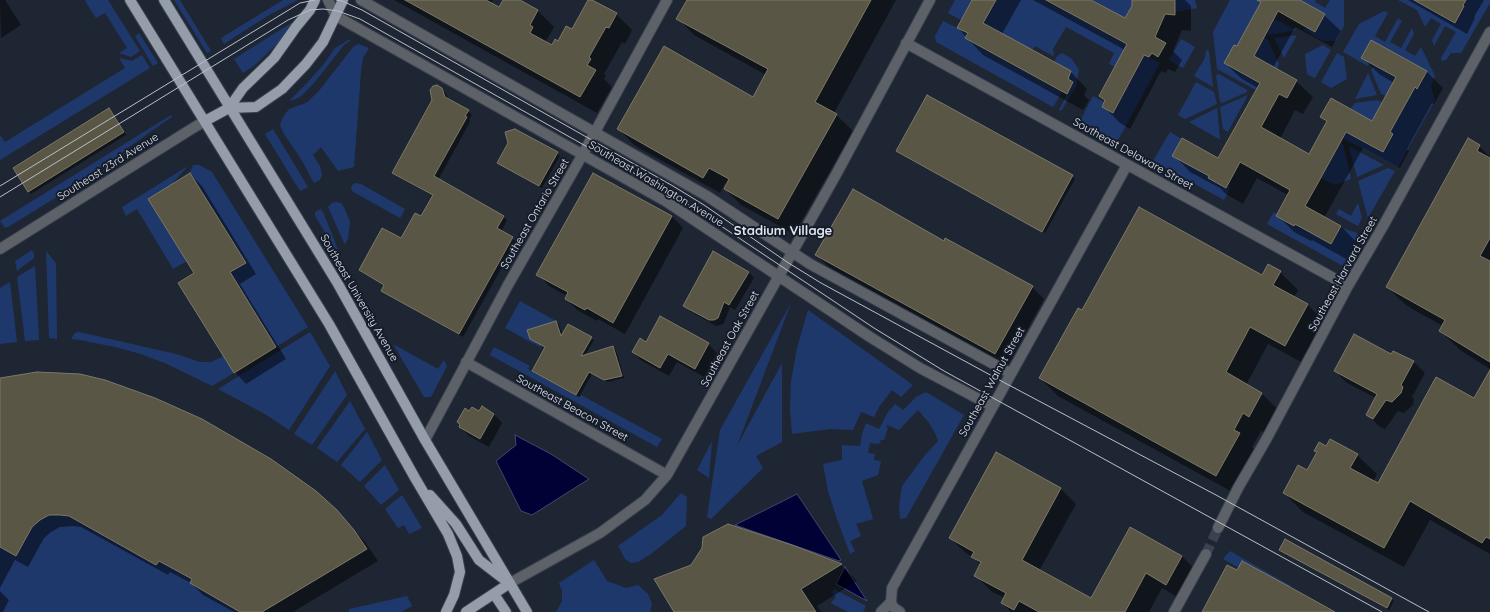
<!DOCTYPE html>
<style>
body{margin:0}
canvas{display:block;background:#1e2533}
</style>
<canvas width="1490" height="612"></canvas>
<script>
const ctx = document.querySelector('canvas').getContext('2d');
ctx.lineJoin = 'round';
function fillPath(path, color) { ctx.fillStyle = color; ctx.fill(path, 'evenodd'); }
const poly = rows => new Path2D(rows.map(r => 'M' + r).join(''));
function stroke(path, color, width, dash) { ctx.strokeStyle = color; ctx.lineWidth = width; ctx.lineCap = dash ? 'butt' : 'round'; ctx.setLineDash(dash || []); ctx.stroke(path); }
function drawText(font, color, halo, rows, align = 'center') {
  ctx.font = font + ' Quicksand,sans-serif'; ctx.lineWidth = 4; ctx.setLineDash([]); ctx.textBaseline = 'middle'; ctx.strokeStyle = halo; ctx.fillStyle = color; for (const [text, x, y, turn = 0] of rows) {
    ctx.save(); ctx.translate(x, y); ctx.rotate((+turn || 0) * Math.PI / 180); ctx.textAlign = isNaN(turn) ? turn : align; if (halo) ctx.strokeText(text, 0, 0); ctx.fillText(text, 0, 0); ctx.restore();
  }
}
const green = poly([
 [86,0,108,0,140,51,131,57,119,53,127,48,105,13,96,18,85,1],
 [174,0,180,0,211,51,207,53],
 [283,0,298,0,269,15,224,44,221,38],
 [955,0,972,0,961,20,948,13],
 [996,0,1046,0,1127,44,1115,67,1109,64,1114,53,1066,27,1053,49,1054,54,1053,56,1035,46,1032,50,983,23],
 [1091,0,1132,0,1132,6,1125,18],
 [1175,0,1195,0,1197,8,1175,12],
 [1230,0,1259,0,1261,2,1237,46,1234,45,1224,63,1260,83,1256,90,1217,69,1213,32],
 [1300,0,1316,0,1315,2,1325,8,1330,0,1344,0,1344,26,1336,41,1323,41,1304,30,1306,27,1315,31,1325,14],
 [1398,0,1414,0,1455,23,1464,6,1463,5,1466,0,1490,0,1490,3,1461,53,1451,53,1446,60,1442,61,1441,58,1456,32,1445,26,1434,46,1432,40,1441,24,1431,18,1425,27,1417,10],
 [1384,11,1388,13,1375,36,1385,42,1398,18,1402,21,1390,42,1401,48,1412,28,1414,34,1405,50,1415,56,1421,47,1435,76,1431,86,1435,100,1398,167,1343,138,1346,132,1383,152,1393,134,1390,132,1415,87,1417,88,1427,71,1371,40,1361,57,1370,62,1368,66,1343,52,1359,24],
 [1275,19,1296,30,1270,35,1267,33],
 [943,21,968,33,965,38,1062,92,1053,107,936,42,935,36],
 [291,23,292,24,287,33,278,43,255,65,243,73,234,59],
 [139,33,158,63,153,66,135,36],
 [1297,35,1284,58,1274,38],
 [1264,37,1268,40,1279,64,1277,69,1254,56],
 [350,39,350,41,344,45,314,83,300,97,291,101,290,100,307,83,324,64,335,48],
 [1181,39,1195,47,1183,68,1169,60],
 [359,44,369,48,363,58,361,71,354,167,338,171,321,147,313,155,320,166,322,175,320,180,314,183,301,159,284,134,280,125,283,117,289,109,306,103,318,92,354,46],
 [1323,45,1331,50,1315,78,1307,74,1305,54],
 [1206,50,1209,51,1213,87,1194,76,1205,58],
 [1062,53,1072,59,1079,70,1076,87,1061,111,1059,110,1073,82,1068,79,1071,71,1054,62,1057,56],
 [1337,53,1344,57,1347,79,1331,88,1321,82],
 [142,55,150,68,0,160,0,135,5,142,125,68,119,58,132,61],
 [1144,55,1160,63,1117,142,1080,121,1093,96,1104,102,1102,107,1114,113],
 [1374,65,1396,77,1386,96,1381,94,1371,70],
 [1368,73,1377,95,1355,99],
 [1219,74,1247,90,1247,92,1222,103,1220,102,1216,75],
 [1196,82,1214,92,1217,104,1185,119,1178,115],
 [1248,95,1228,132,1223,129,1220,107],
 [1377,100,1382,102,1372,121,1350,109,1355,103],
 [1217,108,1220,139,1219,139,1189,122],
 [171,115,172,117,163,123,129,147,112,161,65,192,8,227,5,228,0,221],
 [273,129,308,187,300,191,265,134],
 [1170,132,1182,139,1209,176,1208,178,1226,188,1227,186,1230,188,1224,200,1153,161],
 [1341,142,1343,144,1351,179,1335,185,1321,178],
 [1350,147,1384,165,1357,177,1349,148],
 [193,165,199,165,212,172,308,327,276,347,230,272,245,262,190,173],
 [188,166,171,185,148,199,187,261,173,269,137,209,126,216,122,207],
 [1388,168,1395,171,1368,218,1358,181],
 [356,183,361,184,405,209,400,218,357,194,352,191,351,187,353,184],
 [336,202,341,203,344,207,350,222,348,238,345,245,328,207,332,203],
 [1358,203,1362,218,1358,226,1336,214,1339,209,1351,216],
 [321,209,324,214,339,252,337,252,315,216,315,212],
 [1274,212,1277,214,1276,216,1294,225,1295,224,1331,244,1341,227,1350,231,1355,232,1359,236,1343,266,1267,224],
 [32,250,34,254,34,258,17,271,15,261],
 [46,251,56,263,57,339,49,338],
 [35,266,39,340,25,341,17,277],
 [10,282,17,342,0,344,0,288],
 [520,301,556,321,527,330,530,339,541,345,540,347,505,328],
 [791,303,737,446,782,363,782,442,756,456,763,468,711,519,707,517,720,430],
 [808,310,913,385,901,397,892,390,879,407,874,417,861,412,853,430,830,429,792,434,790,410,791,381,797,348],
 [79,332,176,354,200,362,211,362,224,356,234,373,212,386,167,364,141,354,115,347,80,340,71,339,75,333],
 [310,332,330,366,289,430,265,414,218,389],
 [393,344,438,369,444,360,447,366,431,397,424,397],
 [494,347,530,366,528,369,576,395,580,397,581,395,662,439,657,447,490,355],
 [335,371,347,395,312,445,294,434],
 [37,372,80,374,105,380,155,398,202,419,271,459,316,491,337,510,354,530,367,549,263,612,0,612,0,378],
 [926,392,964,415,906,518,900,519,899,506,902,486,925,455,938,441,935,433,929,423,918,410,899,430,887,425,886,427,888,428,884,440,881,440,879,444,870,443,868,453,875,454,874,460,881,461,878,475,862,481,873,519,856,524,861,536,850,541,855,551,850,554,837,519,828,491,823,464,842,460,842,445,860,446,862,434,866,423,879,429,888,412,895,404,903,410,916,397],
 [350,401,365,429,337,462,317,448],
 [367,432,382,460,360,482,341,465],
 [712,441,709,478,697,470],
 [385,465,399,490,381,505,364,486],
 [681,493,687,497,686,526,651,554,638,562,631,563,625,559,618,546,662,515],
 [402,495,422,528,409,534,404,525,398,528,385,509],
 [1230,551,1291,586,1290,587,1239,568,1223,559],
 [594,560,607,581,626,588,638,585,648,594,652,604,650,612,556,612,562,601,562,591,559,583],
 [834,589,866,606,863,612,848,612,831,603,836,597,832,593],
 [407,596,412,606,401,612,349,612,349,609]
]);
const water = poly([
 [515,435,551,454,589,479,532,515,521,511,496,461,516,445,515,435],
 [797,494,841,560,839,561,735,525,797,494],
 [845,567,867,601,836,584,845,567]
]);
const shadow = poly([
 [0,0,5,0,21,25,1,38],
 [394,0,493,0,491,4,500,9,504,0,518,0,538,11,554,27,546,41,553,47,572,30,589,0,616,14,632,30,625,44,622,42,604,74,606,76,604,79,612,87,597,113],
 [688,0,896,0,834,113,853,131,794,234,741,205,725,189,727,184,725,183,720,193,634,145,618,128,753,98,766,75,694,35,678,18],
 [973,0,1021,0,1002,34,1071,72,1087,89,1084,95,1089,100,1083,110,983,55,958,28],
 [1033,0,1090,0,1126,20,1133,6,1133,0,1185,0,1191,6,1191,31,1182,30,1173,51,1182,60,1175,72,1168,69,1166,73,1161,71,1130,129,1120,123,1103,106,1106,102,1100,96,1125,50],
 [1260,0,1298,0,1324,15,1341,31,1332,47,1295,27,1273,68,1296,81,1313,97,1303,114,1295,110,1280,139,1310,156,1327,123,1321,117,1372,123,1394,83,1379,74,1362,57,1427,72,1443,88,1434,104,1432,103,1407,149,1409,151,1400,168,1363,148,1324,218,1341,226,1357,243,1348,260,1312,240,1311,241,1294,232,1277,215,1288,195,1257,178,1243,204,1226,194,1220,188,1190,172,1174,155,1219,159,1258,88,1242,79,1225,63,1237,48,1262,2],
 [1408,0,1484,0,1474,17,1475,18,1467,34],
 [441,89,446,93,448,99,468,111,472,115,469,120,470,122,438,180,503,216,507,220,501,232,512,238,516,242,463,337,387,294,383,290,385,286,364,274,360,270,401,240,421,218,433,196,398,177,394,173],
 [928,96,1075,179,1045,233,897,151],
 [109,109,126,135,31,194,28,191],
 [1479,146,1490,157,1490,369,1460,350,1440,331,1443,326,1407,306,1387,287],
 [557,153,560,156,542,188,498,163],
 [190,174,202,186,256,274,240,284,286,359,246,384,235,372],
 [672,216,683,228,625,334,598,319,597,321,577,310,566,299,567,296,549,286,538,274],
 [944,242,1032,287,1044,299,1008,365,829,267,816,255],
 [714,253,749,272,754,278,735,310,730,307,724,323,721,325,716,326,690,311,684,306],
 [1280,272,1298,290,1294,297,1308,305,1325,323,1303,363,1268,344,1246,385,1262,394,1280,411,1267,434,1261,431,1252,447,1257,452,1234,493,1058,396,1040,378,1083,312],
 [661,318,708,344,717,353,704,377,677,362,669,376,642,361,633,352,647,343],
 [556,322,559,325,563,336,591,338,594,340,585,355,613,347,616,350,624,378,608,382,592,374,579,397,535,373,533,371,545,348,531,338],
 [1394,352,1414,362,1425,373,1412,397,1414,399,1413,405,1404,413,1398,411,1385,429,1379,426,1367,414,1376,398,1347,383,1335,371,1392,355],
 [1490,372,1490,554,1430,520,1404,567,1303,512,1284,493,1307,472,1317,453,1315,451,1326,447,1330,440,1357,455,1377,474,1373,482,1378,485,1474,400],
 [0,379,336,511,365,542,378,561,293,612,234,612,203,595,191,583,170,572,168,575,81,527,72,526,60,527,51,532,44,538,28,567,15,560,0,588],
 [470,412,494,414,502,423,489,447,469,436,460,427],
 [1060,488,1076,504,1039,571,1091,599,1130,528,1182,556,1197,572,1182,600,1162,588,1149,612,1011,612,1002,603,1004,598,991,591,975,575,981,565,974,558,966,553,950,538],
 [792,546,841,565,857,581,817,606,821,612,675,612],
 [1280,550,1392,599,1394,601,1389,610],
 [0,591,9,600,3,612,0,612]
]);
const building = poly([
 [405,0,486,0,499,7,503,0,520,0,538,10,530,25,533,27,530,33,552,45,555,39,558,41,566,26,572,29,588,0,592,0,617,13,609,28,606,27,589,57,591,59,587,65,596,70,580,97,405,0],
 [687,0,871,0,815,102,837,114,778,219,724,189,729,179,709,168,703,178,617,129,664,46,753,97,768,69,676,19,687,0],
 [972,0,996,0,983,23,1071,71,1068,79,1073,82,1067,94,965,38,968,33,957,28,972,0],
 [1046,0,1091,0,1125,18,1132,6,1132,0,1175,0,1175,15,1165,14,1155,37,1166,43,1158,57,1152,53,1149,57,1144,55,1113,113,1102,107,1105,100,1099,96,1127,44,1046,0],
 [1257,0,1300,0,1325,14,1315,32,1278,11,1254,56,1297,80,1287,98,1279,94,1261,127,1309,154,1327,121,1320,117,1331,98,1372,121,1396,77,1361,58,1371,40,1427,71,1417,89,1415,87,1390,132,1393,134,1383,152,1346,132,1319,181,1305,206,1341,226,1331,244,1295,224,1294,226,1276,216,1290,190,1240,162,1226,188,1208,178,1209,176,1172,156,1182,138,1218,158,1260,83,1224,63,1234,45,1237,46,1261,2,1257,0],
 [1414,0,1466,0,1463,5,1464,6,1455,23,1414,0],
 [437,85,442,88,445,97,469,110,465,116,467,117,434,176,504,216,497,228,513,237,459,334,381,291,384,285,359,270,382,228,401,238,415,213,421,216,433,195,392,173,432,100,430,90,433,86,437,85],
 [927,95,1073,175,1042,232,896,151,927,95],
 [109,108,124,132,28,192,13,168,109,108],
 [515,129,558,152,539,186,497,163,508,143,505,132,515,129],
 [1468,138,1480,145,1477,151,1490,158,1490,238,1480,256,1490,261,1490,362,1439,331,1445,320,1386,287,1468,138],
 [190,173,246,263,230,272,276,347,234,373,178,283,194,273,148,199,190,173],
 [593,173,672,216,613,323,587,308,585,310,565,299,568,292,536,275,593,173],
 [853,189,944,241,945,238,1033,286,995,354,815,255,853,189],
 [1139,207,1262,275,1268,264,1281,271,1273,285,1308,304,1285,346,1250,327,1226,372,1262,393,1249,417,1243,413,1234,430,1240,433,1216,476,1039,378,1078,308,1082,310,1139,207],
 [713,251,749,272,729,305,724,302,718,318,714,320,709,320,683,306,713,251],
 [660,316,709,343,695,369,668,354,660,368,632,352,640,338,646,342,660,316],
 [556,321,561,336,568,324,592,337,581,356,613,346,622,376,604,380,589,372,576,395,532,371,545,347,530,339,527,330,556,321],
 [1354,334,1391,354,1393,351,1414,361,1401,385,1403,387,1401,393,1392,402,1386,400,1373,419,1366,415,1377,394,1334,371,1354,334],
 [1490,370,1490,539,1486,537,1482,543,1410,501,1384,548,1283,493,1298,465,1307,470,1317,452,1314,451,1319,442,1326,446,1330,439,1358,454,1350,468,1378,483,1436,377,1474,398,1490,370],
 [37,372,80,374,105,380,155,398,202,419,271,459,316,491,337,510,354,530,367,549,262,612,240,612,190,583,192,579,159,561,156,565,69,516,60,515,49,515,40,520,32,527,16,556,0,547,0,378,37,372],
 [482,406,494,414,480,439,459,427,460,424,457,422,465,408,469,411,472,407,479,411,482,406],
 [996,452,1061,488,1022,560,1091,598,1130,527,1182,556,1166,585,1146,573,1125,612,1039,612,1019,601,1014,610,1001,603,1006,593,974,576,981,562,971,557,974,552,949,538,996,452],
 [728,524,792,545,842,564,801,589,816,612,674,612,654,579,691,565,702,548,703,537,728,524],
 [1285,539,1392,598,1387,608,1279,550,1285,539],
 [1242,561,1290,587,1335,612,1202,612,1227,565,1237,570,1242,561]
]);
const minorTunnel = poly([
 [1206,554,1218,528]
]);
const minor = poly([
 [328,0,336,16,667,202,870,337,920,368,992,406],
 [361,0,707,196,810,264,1010,373],
 [906,43,1348,286],
 [0,249,193,128,205,121],
 [466,362,667,475],
 [425,440,508,285,583,154,667,0],
 [1218,528,1238,488,1267,438,1348,286,1382,228,1490,32],
 [510,583,600,533,645,500,667,475,838,171,930,0],
 [891,602,893,607,900,612],
 [881,612,891,602,892,588,1127,165],
 [1174,612,1206,554]
]);
const major = poly([
 [130,0,329,324,415,478,448,534,457,556,460,572,454,595,446,612],
 [164,0,338,284,425,440,527,612],
 [229,108,256,107,282,89,306,64,323,42,343,0],
 [205,121,229,108,243,88,274,58,296,27,310,10,315,0],
 [430,495,456,524,479,560,505,580],
 [494,594,506,612],
 [466,612,510,583]
]);
const tram = poly([
 [336,0,342,1,362,10,673,186,704,205,787,262,821,283,1005,383,1216,495,1429,612],
 [0,186,287,11,300,3,315,0],
 [0,197,288,20,310,10,323,9,338,11,360,19,671,194,700,212,874,328,944,371,1382,612]
]);
const streetNames = [
 ["Southeast Delaware Street",1133,154,29],
 ["Southeast 23rd Avenue",108,167,-32],
 ["Southeast Washington Avenue",656,184,31],
 ["Southeast Ontario Street",535,214,-60],
 ["Southeast Harvard Street",1343,274,-61],
 ["Southeast University Avenue",359,298,60],
 ["Southeast Oak Street",730,339,-61],
 ["Southeast Walnut Street",992,382,-61],
 ["Southeast Beacon Street",572,408,29]
];
const quarterNames = [
 ["Stadium Village",783,231]
];
fillPath(green, '#1f386c');
fillPath(water, '#000134');
stroke(water, '#44466c', 1);
fillPath(shadow, '#0007');
fillPath(building, '#5a5645');
stroke(building, '#7c7866', 1);
stroke(minorTunnel, '#3b424f', 10, [10, 5]);
stroke(minor, '#39404d', 12);
stroke(major, '#39404d', 12);
stroke(minor, '#5d6168', 10);
stroke(major, '#959dab', 10);
stroke(tram, '#babfc9', 1);
drawText('11px', '#e2e7f0', '#151c29', streetNames);
drawText('bold 13px', '#e2e7f0', '#151c29', quarterNames);
</script>
